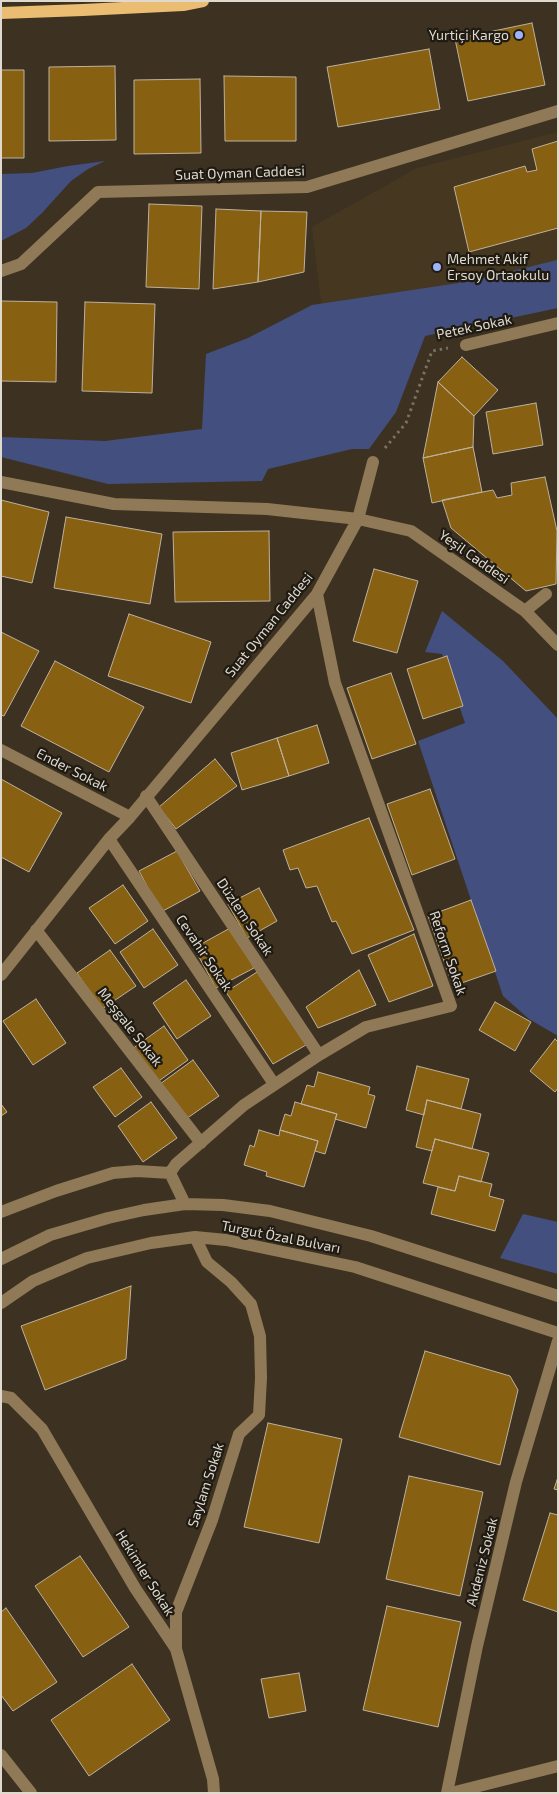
<!DOCTYPE html>
<meta charset="utf-8">
<style>
body{margin:0}
#map{position:relative;width:559px;height:1794px;overflow:hidden;background:#3d3221;font-family:"Exo 2",sans-serif}
canvas{display:block}
.frame{position:absolute;inset:0;border:2px solid #dfd9ce;pointer-events:none}
</style>
<div id="map">
<canvas width="559" height="1794"></canvas>
<div class="frame"></div>
</div>
<script>
const ctx = document.querySelector('canvas').getContext('2d');
ctx.lineJoin = 'round';
function fillPath(path, color) { ctx.fillStyle = color; ctx.fill(path, 'evenodd'); }
const poly = rows => new Path2D(rows.map(r => 'M' + r).join(''));
function stroke(path, color, width, dash) { ctx.strokeStyle = color; ctx.lineWidth = width; ctx.lineCap = dash ? 'butt' : 'round'; ctx.setLineDash(dash || []); ctx.stroke(path); }
function drawText(font, color, halo, rows, align = 'center') {
  ctx.font = font + ' "Exo 2",sans-serif'; ctx.lineWidth = 4.5; ctx.setLineDash([]); ctx.textBaseline = 'middle'; ctx.strokeStyle = halo; ctx.fillStyle = color; for (const [text, x, y, turn = 0] of rows) {
    ctx.save(); ctx.translate(x, y); ctx.rotate((+turn || 0) * Math.PI / 180); ctx.textAlign = isNaN(turn) ? turn : align; if (halo) ctx.strokeText(text, 0, 0); ctx.fillText(text, 0, 0); ctx.restore();
  }
}
const built = poly([
 [558,132,558,308,425,336,324,327,312,227,417,168]
]);
const green = poly([
 [105,161,88,169,71,181,42,213,26,228,1,241,1,174,32,173,68,166],
 [557,260,558,308,425,336,396,412,369,449,352,449,268,469,262,481,108,484,1,457,1,437,105,441,202,429,206,354,248,338,312,305,472,281],
 [442,611,503,661,558,719,558,1036,529,1019,503,996,418,741,465,723,442,654,425,652],
 [523,1214,558,1222,558,1274,500,1258]
]);
const building = poly([
 [532,23,545,85,468,101,455,39,532,23],
 [429,49,440,109,338,127,327,67,429,49],
 [115,66,116,140,49,141,49,67,115,66],
 [1,70,24,70,24,158,1,158,1,70],
 [224,76,296,77,296,141,225,141,224,76],
 [200,79,201,153,134,154,134,80,200,79],
 [558,141,558,228,469,252,454,187,525,166,527,172,537,170,532,149,558,141],
 [149,204,202,206,199,289,146,287,149,204],
 [216,209,261,211,258,282,213,289,216,209],
 [261,211,307,212,304,272,258,282,261,211],
 [1,301,57,302,56,382,1,381,1,301],
 [85,302,155,304,152,393,82,391,85,302],
 [462,357,498,390,474,416,438,382,462,357],
 [438,382,474,416,473,447,423,458,438,382],
 [536,403,543,445,493,454,486,412,536,403],
 [473,447,482,492,432,503,423,458,473,447],
 [545,477,557,531,556,584,526,591,451,528,442,500,493,490,497,498,512,495,511,483,545,477],
 [1,500,49,512,32,583,1,576,1,500],
 [66,517,162,534,150,604,54,588,66,517],
 [269,531,270,601,175,602,173,532,269,531],
 [374,569,418,581,397,653,353,641,374,569],
 [129,614,211,642,191,703,108,676,129,614],
 [1,632,39,651,4,716,1,715,1,632],
 [447,656,463,706,423,719,407,669,447,656],
 [55,661,144,707,109,772,21,726,55,661],
 [391,673,416,744,372,759,347,688,391,673],
 [317,725,329,763,289,776,277,738,317,725],
 [277,738,289,776,242,790,231,753,277,738],
 [215,759,237,786,176,829,159,807,215,759],
 [1,779,62,813,29,872,1,857,1,779],
 [430,789,455,859,412,875,387,804,430,789],
 [369,818,414,930,352,954,336,921,332,922,317,886,306,888,298,868,290,870,283,850,369,818],
 [177,851,200,891,161,912,139,871,177,851],
 [123,885,148,921,115,944,89,908,123,885],
 [259,888,277,921,247,938,228,904,259,888],
 [471,900,496,971,453,986,428,916,471,900],
 [232,927,254,968,216,988,194,948,232,927],
 [153,929,178,965,144,988,120,952,153,929],
 [414,934,433,986,389,1002,368,955,414,934],
 [110,950,136,986,102,1009,77,973,110,950],
 [359,970,376,1005,318,1028,306,1007,359,970],
 [257,972,306,1045,273,1064,226,992,257,972],
 [186,980,211,1016,177,1039,153,1003,186,980],
 [36,999,66,1043,33,1065,3,1021,36,999],
 [495,1002,531,1022,515,1051,479,1030,495,1002],
 [164,1026,188,1060,156,1083,132,1049,164,1026],
 [555,1039,558,1042,558,1088,555,1092,530,1071,555,1039],
 [193,1060,219,1096,186,1119,160,1084,193,1060],
 [417,1066,469,1079,461,1109,427,1100,424,1115,406,1110,417,1066],
 [121,1068,142,1097,115,1117,93,1087,121,1068],
 [318,1072,370,1087,368,1094,375,1096,366,1128,335,1119,337,1114,301,1104,307,1085,314,1087,318,1072],
 [427,1100,481,1114,472,1149,435,1139,432,1151,416,1147,427,1100],
 [151,1102,177,1138,143,1162,118,1126,151,1102],
 [295,1102,337,1114,325,1154,315,1151,318,1141,280,1130,285,1114,291,1116,295,1102],
 [1,1104,7,1112,1,1116,1,1104],
 [259,1130,279,1136,280,1130,318,1141,304,1187,266,1176,267,1172,244,1165,250,1145,254,1147,259,1130],
 [435,1139,489,1153,481,1182,459,1176,455,1191,423,1183,435,1139],
 [459,1176,492,1184,489,1196,504,1200,495,1231,431,1214,438,1187,455,1191,459,1176],
 [131,1286,126,1359,45,1390,21,1326,131,1286],
 [425,1351,510,1376,518,1390,500,1465,399,1437,425,1351],
 [268,1423,342,1439,319,1543,244,1527,268,1423],
 [409,1476,483,1492,460,1596,386,1579,409,1476],
 [558,1477,558,1490,554,1489,558,1477],
 [550,1513,558,1515,558,1612,523,1600,550,1513],
 [80,1556,129,1627,83,1657,35,1586,80,1556],
 [387,1606,461,1622,438,1727,363,1710,387,1606],
 [6,1608,57,1682,13,1711,1,1695,1,1612,6,1608],
 [132,1664,170,1720,89,1776,51,1720,132,1664],
 [299,1673,306,1711,269,1718,261,1679,299,1673]
]);
const path = poly([
 [385,448,406,423,432,351,448,348]
]);
const minor = poly([
 [1,271,21,264,98,192,307,187,558,111],
 [466,345,558,323],
 [373,462,358,519,411,531,525,611,558,645],
 [1,482,114,504,267,509,358,519,317,594,130,817,109,839,1,975],
 [525,611,546,594],
 [1,750,130,817],
 [146,796,319,1055],
 [109,839,274,1084],
 [36,930,201,1143],
 [170,1173,176,1164,244,1105,319,1055,366,1027,451,1006,335,683,317,594],
 [170,1173,185,1204],
 [1,1212,56,1191,113,1173,137,1171,170,1173],
 [1,1259,50,1235,108,1218,144,1210,185,1204,223,1205,270,1211,371,1236,558,1296],
 [1,1303,33,1281,87,1258,151,1243,195,1237,226,1240,355,1267,558,1333],
 [1,1396,11,1398,42,1429,135,1588,176,1649,213,1779,214,1793],
 [176,1649,176,1612,212,1520,239,1434,259,1415,261,1378,260,1336,251,1304,231,1282,207,1262,195,1237],
 [1,1755,31,1793],
 [447,1793,477,1646,516,1482,558,1341],
 [451,1793,558,1766]
]);
const major = poly([
 [1,13,83,10,183,5,203,1]
]);
const markers = [
 [519,35,5,"#9fb3fd"],
 [437,267,5,"#9fb3fd"]
];
const poiNames = [
 ["Yurtiçi Kargo",509,35],
 ["Mehmet Akif",447,259,"left"],
 ["Ersoy Ortaokulu",447,275,"left"]
];
const streetNames = [
 ["Suat Oyman Caddesi",240,173,-2],
 ["Petek Sokak",474,327,-12],
 ["Yeşil Caddesi",474,557,35],
 ["Suat Oyman Caddesi",269,625,-51],
 ["Ender Sokak",72,770,27],
 ["Düzlem Sokak",245,917,56],
 ["Cevahir Sokak",204,953,56],
 ["Reform Sokak",448,953,71],
 ["Meşgale Sokak",130,1027,52],
 ["Turgut Özal Bulvarı",281,1237,11],
 ["Saylam Sokak",206,1485,-72],
 ["Akdeniz Sokak",482,1562,-76],
 ["Hekimler Sokak",145,1573,58]
];
fillPath(built, '#463820');
fillPath(green, '#434f7f');
fillPath(building, '#876012');
stroke(building, '#beb19d', 1);
stroke(path, '#7a7162', 3, [2.5, 4]);
stroke(minor, '#8f7956', 12);
stroke(major, '#ebbd73', 12);
for (const [x, y, r, color] of markers) { const dot = new Path2D(); dot.arc(x, y, r, 0, 2 * Math.PI); ctx.fillStyle = color; ctx.fill(dot); stroke(dot, '#1f1b13', 2); }
drawText('14px', '#dfd9ce', '#1f1b13', poiNames, 'right');
drawText('14px', '#dfd9ce', '#1f1b13', streetNames);
</script>
